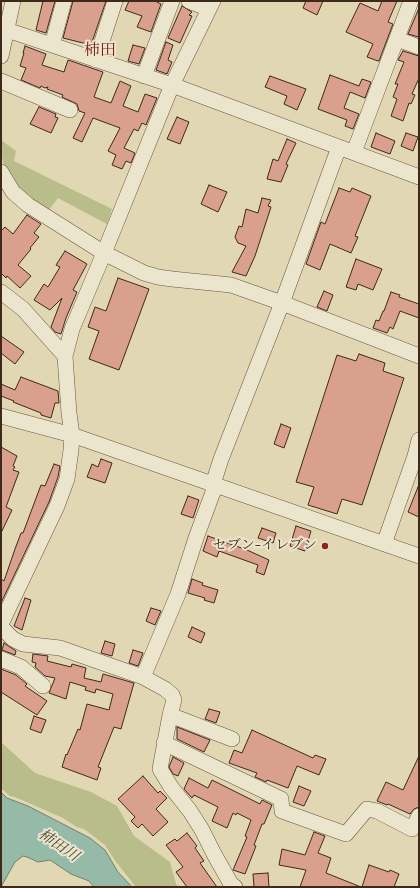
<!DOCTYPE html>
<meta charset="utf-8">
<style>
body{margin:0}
#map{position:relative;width:420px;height:888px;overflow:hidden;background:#e1d7b3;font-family:Cardo,serif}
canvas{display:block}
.frame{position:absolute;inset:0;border:2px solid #3f2918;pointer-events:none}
</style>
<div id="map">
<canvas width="420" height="888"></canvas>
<div class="frame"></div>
</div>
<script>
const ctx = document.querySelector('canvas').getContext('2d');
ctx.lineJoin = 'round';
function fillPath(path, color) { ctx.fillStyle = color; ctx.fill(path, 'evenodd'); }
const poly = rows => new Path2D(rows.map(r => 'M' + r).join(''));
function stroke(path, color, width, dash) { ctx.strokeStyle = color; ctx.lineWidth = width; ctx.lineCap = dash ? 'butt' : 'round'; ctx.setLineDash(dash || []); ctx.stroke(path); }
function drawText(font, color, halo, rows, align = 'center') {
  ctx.font = font + ' Cardo,"Noto Serif JP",serif'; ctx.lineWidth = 4; ctx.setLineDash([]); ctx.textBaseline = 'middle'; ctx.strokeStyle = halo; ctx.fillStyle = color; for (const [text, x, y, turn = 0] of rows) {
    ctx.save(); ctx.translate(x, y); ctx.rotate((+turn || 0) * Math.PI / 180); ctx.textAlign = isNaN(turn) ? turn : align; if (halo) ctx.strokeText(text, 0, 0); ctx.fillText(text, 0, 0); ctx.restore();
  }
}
const green = poly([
 [1,140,16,151,14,161,112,209,107,224,58,198,46,214,9,182,1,154],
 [1,742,35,773,91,792,117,806,134,836,170,862,176,884,179,887,136,887,116,862,105,845,84,829,77,827,63,818,15,797,10,796,1,788]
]);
const water = poly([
 [1,792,7,798,28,806,90,838,105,850,118,872,132,887,94,887,89,881,71,874,50,860,38,862,27,857,23,856,15,862,1,887,1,792]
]);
const building = poly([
 [43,1,55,1,46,33,36,30,43,1],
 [73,1,106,1,91,45,63,38,73,1],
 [129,1,155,1,161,4,151,32,137,27,142,16,125,10,129,1],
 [306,1,323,1,317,15,303,8,306,1],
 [382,1,397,1,388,22,393,24,379,61,378,61,367,57,373,44,346,32,360,3,378,11,382,1],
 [182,6,192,12,189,15,192,16,180,43,168,38,182,6],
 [419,8,419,37,408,34,419,8],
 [166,42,173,45,168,60,172,62,167,74,156,70,166,42],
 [133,45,145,48,139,64,128,61,133,45],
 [25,46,46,54,42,65,64,72,68,60,103,72,94,97,111,103,120,81,131,86,123,106,138,112,145,94,157,98,146,125,142,123,138,131,134,129,124,148,135,153,131,163,126,161,122,169,112,165,116,155,108,151,120,128,93,118,82,142,73,138,85,113,79,111,77,104,62,97,63,95,47,89,48,87,45,88,41,86,40,88,21,80,26,68,20,66,24,53,23,53,25,46],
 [403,51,419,56,419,78,412,94,415,95,411,104,409,103,403,121,391,116,397,99,393,97,398,84,395,84,404,62,398,60,403,51],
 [330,75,359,86,362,79,371,82,365,98,350,92,344,108,359,114,353,129,345,126,347,120,318,109,330,75],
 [270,76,306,89,297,110,284,104,287,96,265,87,270,76],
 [39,107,56,114,55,117,58,118,51,133,30,124,39,107],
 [177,117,189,122,180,144,167,139,177,117],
 [376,133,395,141,390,154,371,147,376,133],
 [406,133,418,137,413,151,401,146,406,133],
 [287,139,296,143,286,164,288,165,281,182,267,179,273,159,278,161,287,139],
 [209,185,227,192,218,212,201,204,209,185],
 [339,188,350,192,352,188,371,196,355,236,358,237,351,253,330,244,320,270,306,264,321,222,325,224,339,188],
 [262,198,271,200,268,206,271,207,255,256,246,276,232,272,246,246,238,243,235,237,239,226,242,227,246,209,258,213,262,198],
 [27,215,41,224,34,233,39,237,30,248,31,249,18,265,31,276,20,288,7,276,6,278,1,273,1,231,5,227,13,234,27,215],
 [65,251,87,264,73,290,77,292,66,318,61,334,55,332,51,327,62,298,50,310,34,300,44,284,48,287,60,267,56,265,65,251],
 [356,259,382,269,373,290,358,284,356,290,346,287,356,259],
 [118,278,149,289,119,370,89,359,99,331,88,327,95,307,106,311,118,278],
 [324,291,333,295,327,311,317,307,324,291],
 [391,292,400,295,399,297,419,304,419,318,400,311,393,329,390,327,387,333,373,328,376,320,379,321,383,311,384,311,391,292],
 [1,336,24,352,15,364,1,353,1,336],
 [359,354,385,363,383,371,404,378,362,505,342,499,337,514,308,505,314,487,296,482,337,355,356,361,359,354],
 [21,377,58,391,59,403,55,403,51,418,41,415,41,413,13,402,14,401,1,396,1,384,15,390,21,377],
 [281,424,291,428,284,448,274,444,281,424],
 [1,447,17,456,13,466,15,467,13,470,19,472,6,507,12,510,1,533,1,447],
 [101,459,112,463,105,483,87,477,92,464,98,467,101,459],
 [54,464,60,466,58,477,49,502,1,603,1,579,4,581,15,549,21,533,23,533,41,485,45,486,54,464],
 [418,487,419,487,419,517,408,512,418,487],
 [188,496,199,500,193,518,181,514,188,496],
 [296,526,311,531,305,551,290,546,296,526],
 [262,528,276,533,273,543,258,538,262,528],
 [208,536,247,550,269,560,264,575,256,572,258,565,219,551,217,557,203,551,208,536],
 [192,579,203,583,202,585,218,590,214,603,204,600,205,598,188,593,192,579],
 [25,598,31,600,22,630,14,626,25,598],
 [151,608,161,611,155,625,146,621,151,608],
 [192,627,205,633,201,643,188,637,192,627],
 [105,641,115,644,112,656,101,653,105,641],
 [4,643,16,651,15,655,2,650,4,643],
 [133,650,143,653,138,666,129,663,133,650],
 [33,654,48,656,47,661,71,667,72,664,86,668,84,678,101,682,103,674,134,683,121,729,114,727,98,767,101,768,97,780,62,767,66,754,67,755,78,729,80,730,87,704,109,710,113,694,96,689,95,693,85,690,86,687,70,682,66,699,49,693,55,678,45,676,35,667,36,663,32,662,33,654],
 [1,669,16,675,27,684,25,686,47,701,37,715,1,692,1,669],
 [209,709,220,712,216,723,205,719,209,709],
 [34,716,46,720,41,733,30,729,34,716],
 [177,727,210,740,204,752,177,739,177,727],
 [252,730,313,758,315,755,326,759,319,775,297,766,288,788,267,780,266,782,262,780,255,777,257,773,229,763,234,750,242,753,252,730],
 [419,756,419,807,414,809,410,814,388,804,387,805,377,801,386,782,403,790,419,756],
 [173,757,184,763,178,776,173,774,169,767,173,757],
 [143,776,158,793,160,791,167,798,156,809,168,822,153,836,142,824,138,828,131,821,135,817,118,799,143,776],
 [189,778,208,788,212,780,260,804,262,800,272,805,264,824,262,824,254,845,256,846,245,874,233,870,247,837,245,836,251,820,237,813,236,815,233,813,227,828,212,821,218,807,194,795,192,798,184,789,189,778],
 [299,786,311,791,304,806,293,802,299,786],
 [314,832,325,836,318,853,331,858,326,873,361,887,300,887,306,870,279,865,282,849,305,855,314,832],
 [187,833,197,846,195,848,204,861,200,863,217,887,187,887,176,872,183,867,166,845,175,839,177,841,187,833],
 [369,865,389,872,390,870,399,874,394,887,362,887,369,865],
 [268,873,269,887,254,887,253,874,268,873]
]);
const minor = poly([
 [189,1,209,9],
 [1,27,7,30,172,85,419,177],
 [397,39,419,47],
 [52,45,64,1],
 [1,56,13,1],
 [96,60,115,1],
 [144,76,172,1],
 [1,81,70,110],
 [354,152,411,1],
 [1,172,13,192,28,205,104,253,144,273,158,277,172,279,231,285,282,303,419,356],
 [1,292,23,309,65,356],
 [1,416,72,435,419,556],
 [384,544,415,456,419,440],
 [1,624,57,506,67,479,71,450,72,435,69,413,65,356,72,329,104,253,172,85,213,1],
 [1,627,13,639,23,644,60,648,143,677],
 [1,659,21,667,43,686],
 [170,715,232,739],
 [164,743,281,799,282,811,346,834,367,809,377,811,412,829,419,816],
 [235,887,231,884,214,854,202,830,190,811,171,787,160,769,170,715,174,700,172,695,165,689,143,677,178,594,196,538,213,492,213,484,221,459,282,303,339,147]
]);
const markers = [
 [325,546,4,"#8f2418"]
];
const poiNames = [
 ["セブン-イレブン",317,546]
];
const waterNames = [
 ["柿田川",58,846,34]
];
const quarterNames = [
 ["柿田",100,51]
];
fillPath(green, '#b8bd89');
fillPath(water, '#95baa8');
stroke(water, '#73806e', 1);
fillPath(building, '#d8a08d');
stroke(building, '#3f2918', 1);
stroke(minor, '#68543f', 16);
stroke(minor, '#ece5ce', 15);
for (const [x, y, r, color] of markers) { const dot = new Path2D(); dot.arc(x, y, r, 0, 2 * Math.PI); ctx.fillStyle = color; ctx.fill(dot); stroke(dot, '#ece5ce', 1.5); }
drawText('14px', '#3f2918', '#ece5ce', poiNames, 'right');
drawText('italic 15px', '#544d3c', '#ece5ce', waterNames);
drawText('16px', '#7a1f14', '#ece5ce', quarterNames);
</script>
